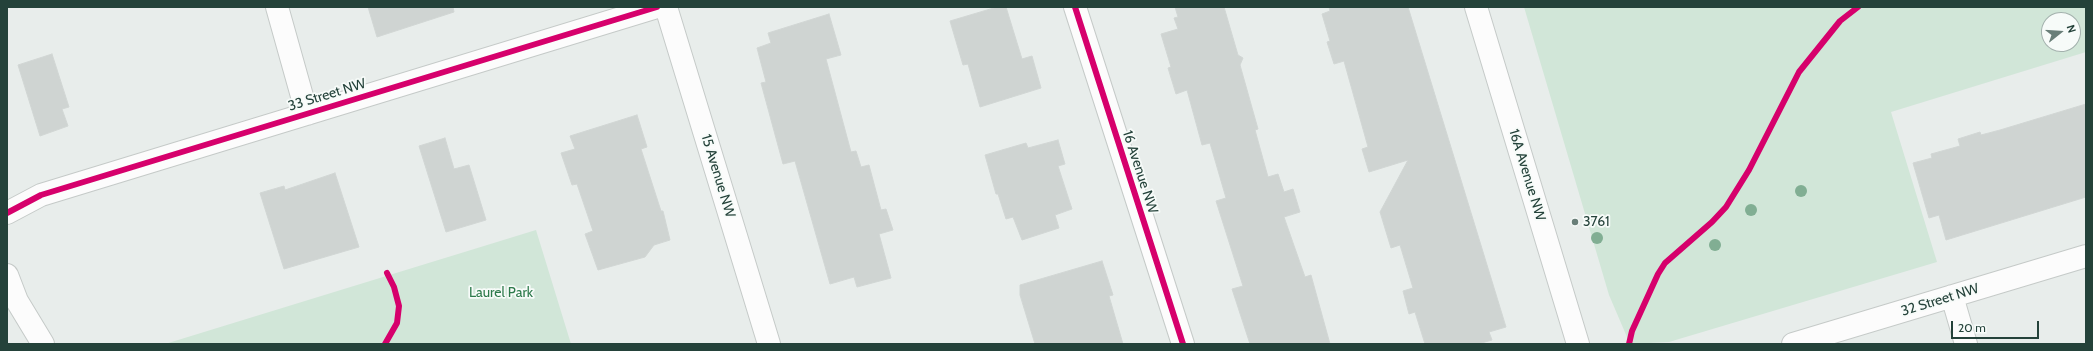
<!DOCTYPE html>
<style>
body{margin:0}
#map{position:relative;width:2093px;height:351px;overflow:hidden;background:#e8edeb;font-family:Cabin,sans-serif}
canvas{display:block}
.frame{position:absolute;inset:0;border:8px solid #24423a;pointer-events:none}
.north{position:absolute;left:2041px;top:12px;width:40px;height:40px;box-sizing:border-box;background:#f7fbf9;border:1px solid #a3b1ad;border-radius:50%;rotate:73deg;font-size:11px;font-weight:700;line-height:16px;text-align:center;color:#24423a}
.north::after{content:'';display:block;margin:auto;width:14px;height:18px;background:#697e78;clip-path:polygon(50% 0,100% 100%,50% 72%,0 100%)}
.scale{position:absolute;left:1951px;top:321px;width:88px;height:18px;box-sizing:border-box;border:2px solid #24423a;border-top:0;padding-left:5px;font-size:12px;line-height:14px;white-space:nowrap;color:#24423a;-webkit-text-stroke:3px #f7fbf9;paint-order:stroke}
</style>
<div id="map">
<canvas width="2093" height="351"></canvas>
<div class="frame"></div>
<div class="north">N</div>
<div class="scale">20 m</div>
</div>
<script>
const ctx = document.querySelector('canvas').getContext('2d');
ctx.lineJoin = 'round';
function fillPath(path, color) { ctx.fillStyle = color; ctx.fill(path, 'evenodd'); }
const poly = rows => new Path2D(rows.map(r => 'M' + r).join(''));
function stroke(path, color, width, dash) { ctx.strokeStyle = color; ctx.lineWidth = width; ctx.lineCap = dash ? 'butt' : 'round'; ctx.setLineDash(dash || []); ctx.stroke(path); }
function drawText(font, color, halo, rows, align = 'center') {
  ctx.font = font + ' Cabin,sans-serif'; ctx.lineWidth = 3.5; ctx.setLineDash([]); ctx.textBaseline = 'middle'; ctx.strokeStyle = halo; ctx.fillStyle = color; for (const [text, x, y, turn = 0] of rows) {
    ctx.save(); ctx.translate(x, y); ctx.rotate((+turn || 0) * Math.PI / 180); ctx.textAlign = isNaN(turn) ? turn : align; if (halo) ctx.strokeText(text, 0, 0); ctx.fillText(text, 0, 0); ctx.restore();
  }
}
const green = poly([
 [1524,7,2086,7,2086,52,1891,112,1937,262,1669,342,1630,344,1609,295],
 [2049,20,2073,20,2073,44,2049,44],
 [536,230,571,344,165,344]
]);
const building = poly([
 [368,7,453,7,454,12,377,37,368,7],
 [997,7,1006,7,1022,59,1032,56,1041,88,980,107,968,64,963,65,950,21,997,7],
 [1175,7,1224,7,1238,55,1243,58,1240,65,1258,129,1255,130,1268,177,1278,174,1284,192,1293,189,1300,212,1284,217,1305,277,1311,275,1330,344,1250,344,1232,289,1243,286,1216,201,1226,198,1210,143,1202,145,1187,90,1176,94,1168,68,1171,67,1161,34,1178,29,1174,18,1178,17,1175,7],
 [1329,7,1408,7,1506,327,1489,332,1492,340,1478,344,1425,344,1415,312,1409,314,1403,291,1413,288,1400,245,1391,248,1380,212,1408,160,1369,172,1362,149,1368,147,1344,61,1334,64,1327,42,1330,41,1322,14,1330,11,1329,7],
 [829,14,841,55,826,59,851,152,856,151,861,167,869,165,881,210,886,209,893,230,879,234,891,278,857,287,854,277,830,284,795,161,783,164,761,83,766,82,757,48,771,43,768,33,829,14],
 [52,54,69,107,62,109,68,126,40,136,18,65,52,54],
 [2086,104,2086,197,1946,240,1939,215,1929,218,1913,163,1932,158,1931,154,1960,146,1958,139,1980,132,1981,135,2000,130,2086,104],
 [637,115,647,147,641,149,661,211,663,211,670,240,654,245,645,257,598,270,585,234,593,231,577,184,572,185,561,153,575,149,570,136,637,115],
 [445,138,454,169,469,165,486,220,446,232,419,146,445,138],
 [1058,140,1065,164,1058,166,1072,209,1055,215,1059,228,1022,240,1013,217,1006,219,998,194,996,194,985,155,1026,143,1028,148,1058,140],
 [335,173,359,247,284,269,260,193,284,186,285,190,335,173],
 [1102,261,1113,295,1109,296,1123,344,1035,344,1020,295,1020,285,1102,261]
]);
const minor = poly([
 [277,7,307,114],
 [666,7,769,344],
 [1075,7,1183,344],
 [1476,7,1578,344],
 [7,213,41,195,657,7],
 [7,275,17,301,43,344],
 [1952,296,1966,344],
 [1793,344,2086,256]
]);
const cycleway = poly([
 [1075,7,1183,344],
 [7,213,41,195,657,7],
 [385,344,397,323,399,306,394,287,387,273],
 [1629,344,1632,331,1658,274,1665,263,1712,222,1726,207,1749,170,1799,72,1840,21,1858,7]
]);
const trees = [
 [1801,191],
 [1751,210],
 [1597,238],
 [1715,245]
];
const markers = [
 [1575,222,4,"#697e78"]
];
const streetNames = [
 ["33 Street NW",327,95,-17],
 ["16 Avenue NW",1140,172,72],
 ["16A Avenue NW",1527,175,73],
 ["15 Avenue NW",718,176,73],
 ["32 Street NW",1940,300,-17]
];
const poiNames = [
 ["3761",1583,222]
];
const parkNames = [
 ["Laurel Park",501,293]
];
fillPath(green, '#d1e6d8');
fillPath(building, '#cfd4d2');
stroke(building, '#d1d6d4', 1);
stroke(minor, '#c5cac8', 24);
stroke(minor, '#fcfcfc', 22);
stroke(cycleway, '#d6006c', 6);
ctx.fillStyle = '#81ae93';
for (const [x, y] of trees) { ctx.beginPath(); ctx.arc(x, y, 6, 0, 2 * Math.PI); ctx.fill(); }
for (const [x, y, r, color] of markers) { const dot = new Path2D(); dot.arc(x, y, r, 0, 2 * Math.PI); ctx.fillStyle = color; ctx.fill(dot); stroke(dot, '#f7fbf9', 1.5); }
drawText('14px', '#24423a', '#f7fbf9', streetNames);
drawText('14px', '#24423a', '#f7fbf9', poiNames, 'left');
drawText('14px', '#2d7a4b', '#f7fbf9', parkNames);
</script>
